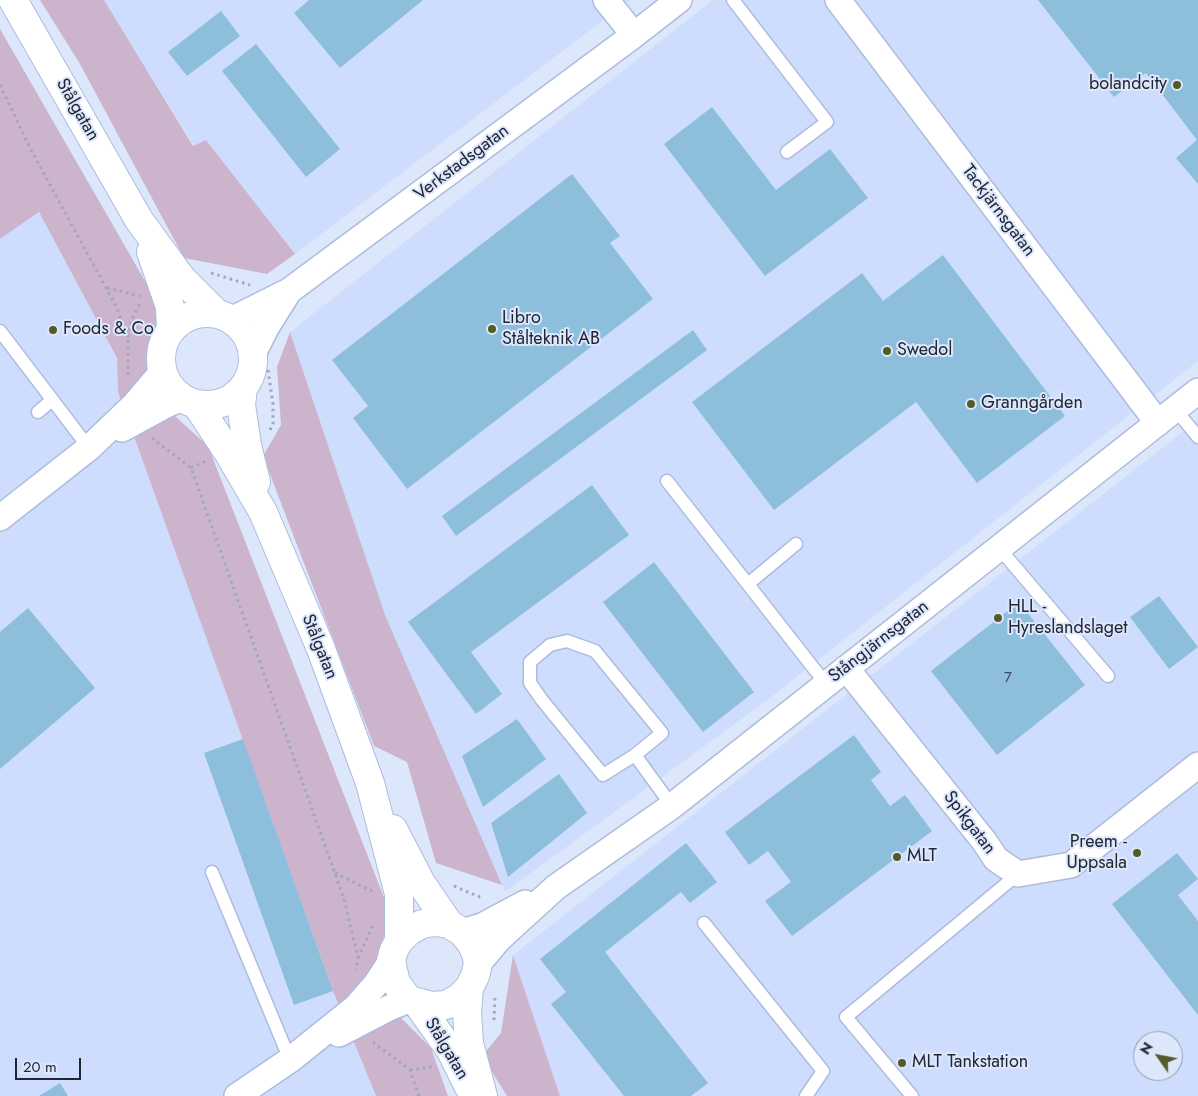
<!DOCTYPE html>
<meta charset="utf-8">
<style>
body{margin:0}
#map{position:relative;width:1198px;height:1096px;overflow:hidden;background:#dde7fc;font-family:Jost,sans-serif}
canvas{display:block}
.north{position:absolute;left:1133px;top:1031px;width:50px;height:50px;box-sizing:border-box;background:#dde7fc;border:1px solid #919aac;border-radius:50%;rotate:303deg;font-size:14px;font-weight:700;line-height:20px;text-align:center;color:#202633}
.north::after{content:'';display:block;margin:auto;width:18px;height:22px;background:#535b29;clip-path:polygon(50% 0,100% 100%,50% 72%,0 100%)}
.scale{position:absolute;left:15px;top:1058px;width:66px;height:22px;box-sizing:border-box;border:2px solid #202633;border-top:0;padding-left:6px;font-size:15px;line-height:18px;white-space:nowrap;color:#202633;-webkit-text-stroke:4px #dde7fc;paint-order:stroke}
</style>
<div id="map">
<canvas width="1198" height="1096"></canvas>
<div class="north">N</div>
<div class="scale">20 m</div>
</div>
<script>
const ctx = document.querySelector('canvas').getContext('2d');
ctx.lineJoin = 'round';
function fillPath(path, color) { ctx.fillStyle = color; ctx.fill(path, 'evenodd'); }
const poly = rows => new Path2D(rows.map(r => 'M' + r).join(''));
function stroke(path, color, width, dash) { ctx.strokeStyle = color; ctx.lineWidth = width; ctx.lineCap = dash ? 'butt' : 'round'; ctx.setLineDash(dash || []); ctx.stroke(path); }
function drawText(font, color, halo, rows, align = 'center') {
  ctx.font = font + ' Jost,sans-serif'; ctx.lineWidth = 4; ctx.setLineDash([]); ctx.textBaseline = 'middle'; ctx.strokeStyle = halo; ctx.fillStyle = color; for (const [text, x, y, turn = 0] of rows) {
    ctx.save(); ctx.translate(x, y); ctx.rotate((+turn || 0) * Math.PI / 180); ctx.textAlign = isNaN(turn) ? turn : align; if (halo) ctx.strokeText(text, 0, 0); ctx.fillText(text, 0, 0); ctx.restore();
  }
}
const built = poly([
 [104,0,630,0,295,254,206,140,194,146],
 [713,0,1198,0,1198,361,766,701,505,892,385,615,290,332],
 [39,212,117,358,118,392,333,991,376,1096,0,1096,0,239],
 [1198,420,1198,1096,560,1096,513,955],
 [1143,1041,1173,1041,1173,1071,1143,1071]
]);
const green = poly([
 [40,0,104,0,193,146,206,140,295,254,267,274,184,258,80,64],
 [0,29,160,307,144,388,208,446,390,913,371,988,431,1048,448,1096,376,1096,333,991,118,392,117,358,39,212,0,239],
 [290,332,385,615,502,885,436,863,407,762,374,746,263,456,281,425,277,367],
 [513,955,560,1096,507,1096,482,1056,501,1033]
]);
const building = poly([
 [309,0,423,0,340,68,294,13],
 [1038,0,1198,0,1198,184,1176,158,1197,140,1146,73,1114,97],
 [221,11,240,36,187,76,168,52],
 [256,44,340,149,306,177,222,71],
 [712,107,776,190,830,149,868,198,765,276,664,144],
 [572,174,620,236,610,243,653,299,407,489,353,418,368,406,332,360],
 [943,255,1065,416,977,483,916,402,774,510,692,402,862,273,883,301],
 [693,330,707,350,456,536,442,516],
 [592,485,629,535,471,652,502,694,476,714,408,622],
 [654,562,754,692,703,732,603,602],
 [1159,596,1198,647,1169,669,1130,617],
 [1019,602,1085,685,997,755,931,671],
 [28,608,95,688,0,769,0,632],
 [517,719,546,759,483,807,462,756],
 [854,735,881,772,871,780,890,806,905,795,932,831,792,936,765,901,791,882,768,851,749,865,725,832],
 [243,739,333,991,294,1005,204,753],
 [559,774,587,813,508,877,491,823],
 [686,843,717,882,690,903,681,892,605,952,708,1083,691,1096,624,1096,551,1004,566,992,540,959],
 [1177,853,1198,879,1178,895,1198,921,1198,1015,1112,904],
 [60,1083,68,1096,39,1096]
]);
const path = poly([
 [0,85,31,150,117,308,128,339,128,376],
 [211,273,250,285],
 [107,288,140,296],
 [128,337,131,321,141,301],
 [268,370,273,404,273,424,270,430],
 [152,438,191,468,344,899,358,958,356,970],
 [191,468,206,461],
 [335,873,372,891],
 [454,886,482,898],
 [358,958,373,925],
 [494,1020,495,996],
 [373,1042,410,1070,419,1096],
 [410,1070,432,1067]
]);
const service = poly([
 [733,0,827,122,787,152],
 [0,331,89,448],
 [1175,409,1198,437],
 [38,412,52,400],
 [667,481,826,684],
 [999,548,1108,676],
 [748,584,796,544],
 [635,755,603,775,542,700,530,683,530,662,550,645,567,641,595,651,662,733,635,755,672,806],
 [212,872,290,1060],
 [704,923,823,1071,806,1096],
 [912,1096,846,1017,1018,874]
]);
const minor = poly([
 [606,0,634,35],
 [838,0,1158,423],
 [231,320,289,291,634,35,679,0],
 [253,354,266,328,289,291],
 [122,429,166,405,182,398],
 [0,518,89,448,134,405,162,372],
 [846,668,984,841,996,859,1018,874,1071,865,1198,765],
 [462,932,482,926,525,903],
 [478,964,499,939,556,887,672,806,1198,391],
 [339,1034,389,1008,409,1000],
 [237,1096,290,1060,356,1007,376,984,391,961]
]);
const secondary = poly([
 [13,0,139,220,182,279,217,314],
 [151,252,170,307,171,330],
 '161 359a46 46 0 1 1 92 0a46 46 0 1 1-92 0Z',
 [243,388,241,405,247,445,256,482],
 [197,405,228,452,263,512,321,649,370,783,399,894,399,941],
 [393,829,421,883,449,924],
 [435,922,449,924,462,932,471,943,476,953,478,964,475,976,469,988,459,998,446,1005,432,1006,409,1000,396,983,391,961,394,950,399,941,409,931,422,924,435,922],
 [469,988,467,1012,469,1043,483,1096],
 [417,1003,451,1051,469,1087]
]);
const markers = [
 [1177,85,5,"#535b29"],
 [492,329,5,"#535b29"],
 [53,330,5,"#535b29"],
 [887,351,5,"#535b29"],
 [971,404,5,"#535b29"],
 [998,618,5,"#535b29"],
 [1137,853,5,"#535b29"],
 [897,857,5,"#535b29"],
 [902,1063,5,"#535b29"]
];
const numberNames = [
 ["7",1008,678]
];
const poiNames = [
 ["bolandcity",1167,85,"right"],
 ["Libro",502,319],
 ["Stålteknik AB",502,340],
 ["Foods & Co",63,330],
 ["Swedol",897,351],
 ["Granngården",981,404],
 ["HLL -",1008,608],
 ["Hyreslandslaget",1008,629],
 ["Preem -",1127,843,"right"],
 ["Uppsala",1127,864,"right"],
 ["MLT",907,857],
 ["MLT Tankstation",912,1063]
];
const streetNames = [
 ["Stålgatan",77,110,60],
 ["Verkstadsgatan",462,163,-37],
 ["Tackjärnsgatan",998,211,53],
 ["Stångjärnsgatan",879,642,-38],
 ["Stålgatan",319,647,68],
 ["Spikgatan",969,823,53],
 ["Stålgatan",446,1049,59]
];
fillPath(built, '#ceddfe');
fillPath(green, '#ccb4cd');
fillPath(building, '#8dbfdd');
stroke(service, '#adbcdd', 15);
stroke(minor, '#adbcdd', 28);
stroke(secondary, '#adbcdd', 30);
stroke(path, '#9fa8ba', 3, [2.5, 4]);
stroke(service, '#fff', 12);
stroke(minor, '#fff', 25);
stroke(secondary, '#fff', 28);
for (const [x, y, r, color] of markers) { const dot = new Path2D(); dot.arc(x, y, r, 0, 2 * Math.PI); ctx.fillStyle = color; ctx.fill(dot); stroke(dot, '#dde7fc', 2); }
drawText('15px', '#3b4c5e', null, numberNames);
drawText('18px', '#202633', '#dde7fc', poiNames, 'left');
drawText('18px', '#202633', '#dde7fc', streetNames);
</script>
